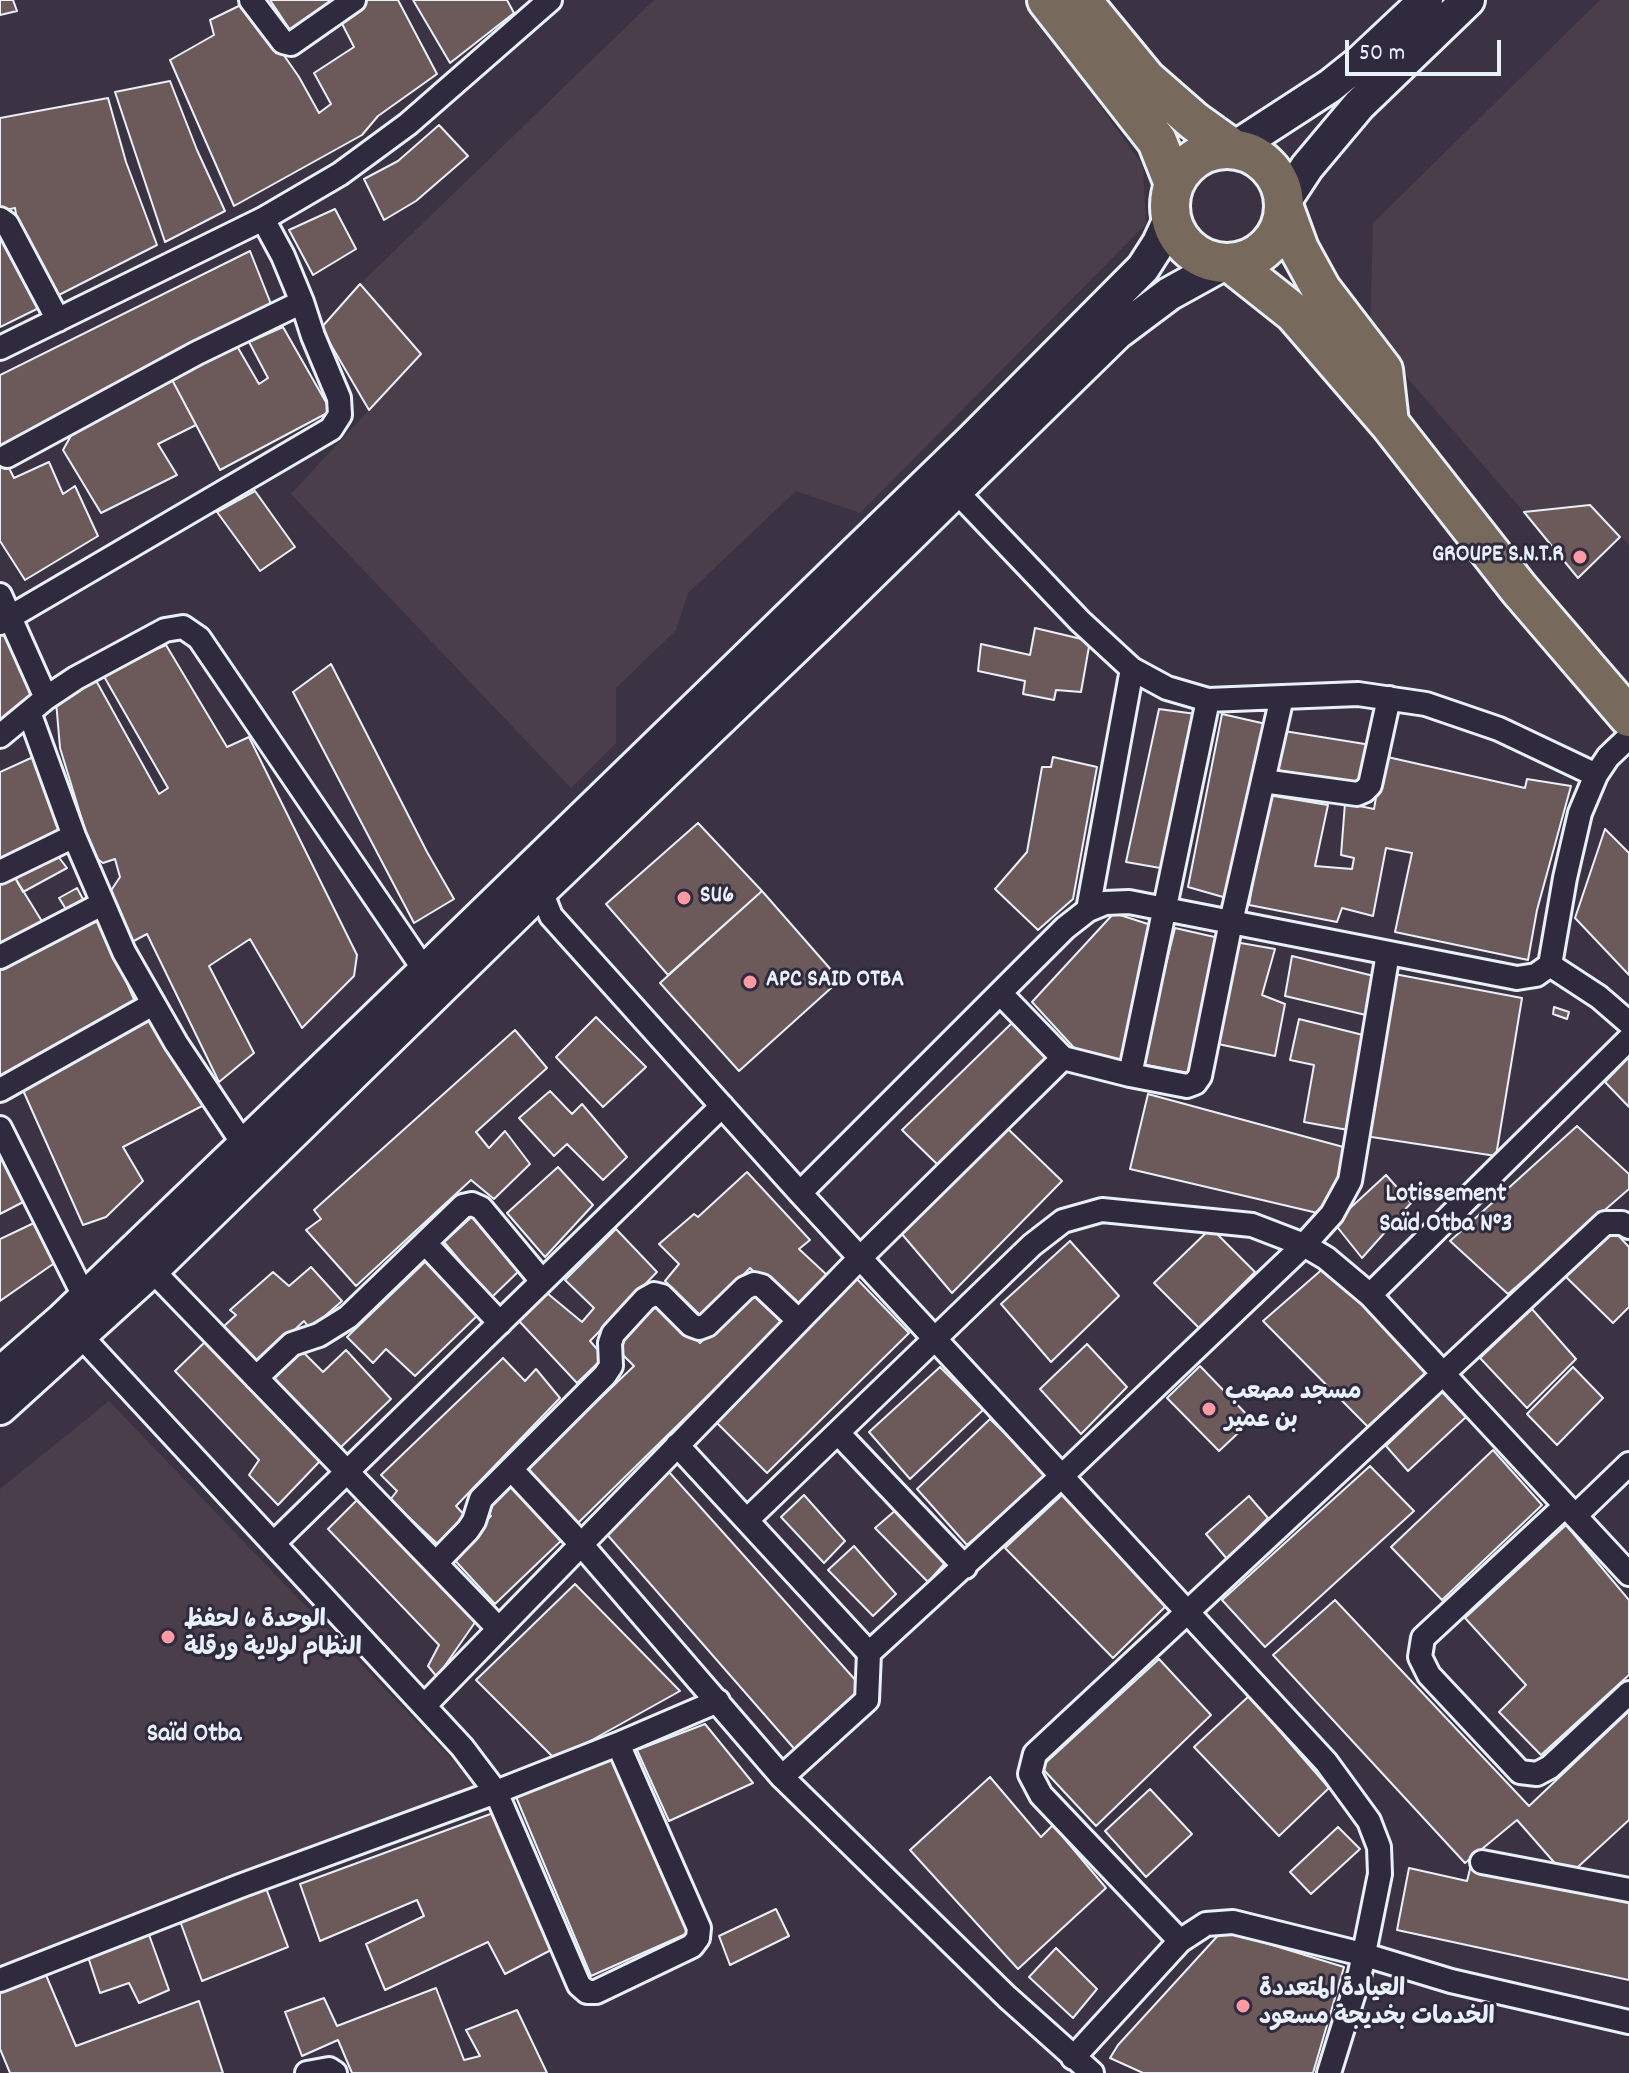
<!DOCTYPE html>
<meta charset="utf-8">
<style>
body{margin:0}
#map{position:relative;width:1629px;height:2073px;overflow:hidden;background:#3b3343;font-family:Dekko,sans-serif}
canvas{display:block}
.scale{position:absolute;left:1345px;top:40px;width:156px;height:36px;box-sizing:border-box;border:4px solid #e8f1f8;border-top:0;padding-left:10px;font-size:24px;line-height:28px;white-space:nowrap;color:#e8f1f8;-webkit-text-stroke:6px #2f2a3d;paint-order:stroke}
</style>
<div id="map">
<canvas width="1629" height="2073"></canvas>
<div class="scale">50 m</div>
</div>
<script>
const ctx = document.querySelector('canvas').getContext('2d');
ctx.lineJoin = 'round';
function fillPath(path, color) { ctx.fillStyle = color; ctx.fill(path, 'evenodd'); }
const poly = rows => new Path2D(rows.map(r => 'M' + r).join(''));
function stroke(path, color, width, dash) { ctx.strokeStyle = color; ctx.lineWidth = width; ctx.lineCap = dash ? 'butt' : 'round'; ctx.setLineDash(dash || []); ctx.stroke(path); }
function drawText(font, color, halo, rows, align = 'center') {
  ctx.font = font + ' Dekko,"Playpen Sans Arabic",sans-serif'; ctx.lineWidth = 6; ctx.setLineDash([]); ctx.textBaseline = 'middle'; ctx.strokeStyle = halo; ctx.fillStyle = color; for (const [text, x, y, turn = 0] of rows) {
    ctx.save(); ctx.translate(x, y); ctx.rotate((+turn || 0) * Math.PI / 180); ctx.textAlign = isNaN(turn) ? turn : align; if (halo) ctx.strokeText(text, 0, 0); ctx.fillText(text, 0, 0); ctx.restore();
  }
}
const built = poly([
 [654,0,1024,0,1143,166,1146,224,860,513,796,491,688,593,676,630,616,688,616,743,571,788,291,494,421,354,360,284],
 [1600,0,1629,0,1629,545,1590,505,1524,512,1370,335,1373,223],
 [109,1401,477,1785,0,1965,0,1489]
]);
const building = poly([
 [0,0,13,0,17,11,0,15,0,0],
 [270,0,334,0,290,30,270,0],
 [361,0,398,0,437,74,378,116,362,135,234,206,170,60,214,35,210,20,247,2,299,77,319,113,331,104,314,73,354,47,337,14,361,0],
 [413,0,507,0,514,13,450,63,413,0],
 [170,81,197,150,225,211,165,242,115,92,170,81],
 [108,98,126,162,157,245,51,299,20,237,15,208,0,211,0,118,108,98],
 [439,125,468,156,416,201,384,220,364,179,398,161,439,125],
 [335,209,356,249,313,275,289,230,335,209],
 [0,225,45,305,0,327,0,225],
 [250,251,271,304,56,416,0,456,0,375,250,251],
 [360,284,421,354,369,410,321,328,360,284],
 [283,327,331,411,220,470,170,376,234,341,259,384,268,378,249,342,283,327],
 [170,376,196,425,158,444,177,475,101,513,63,450,78,423,170,376],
 [49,462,63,494,75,486,98,536,25,580,0,541,0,468,7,464,14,478,49,462],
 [255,491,295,547,260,571,217,512,255,491],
 [1590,505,1620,537,1578,578,1524,512,1590,505],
 [1035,628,1090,641,1081,692,1056,690,1054,700,1023,694,1025,681,978,671,981,644,1030,655,1035,628],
 [1,629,35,693,0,722,0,630,1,629],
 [166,645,227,747,249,737,357,955,354,976,302,1028,250,939,209,966,254,1053,219,1082,147,934,130,943,108,895,120,877,115,859,103,863,93,856,60,748,56,701,93,675,159,794,168,788,102,673,166,645],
 [331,664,427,852,454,899,414,923,293,692,331,664],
 [1159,709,1196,714,1166,869,1126,862,1159,709],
 [1222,714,1266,724,1230,899,1188,887,1222,714],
 [1284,731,1371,745,1361,785,1277,770,1284,731],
 [42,753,69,831,0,861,0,772,42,753],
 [1383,756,1525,788,1527,779,1571,786,1537,910,1528,960,1395,932,1412,853,1386,848,1373,916,1342,908,1337,922,1249,905,1268,795,1328,805,1315,866,1352,869,1354,858,1341,855,1345,803,1374,809,1383,756],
 [1053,757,1097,767,1073,899,1038,930,995,889,1027,852,1042,767,1051,767,1053,757],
 [698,823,762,891,668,975,606,904,698,823],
 [1605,829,1629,853,1629,975,1575,918,1605,829],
 [57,855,67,868,23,892,14,876,57,855],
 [14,876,43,923,0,946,0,883,14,876],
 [77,888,85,903,69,914,59,898,77,888],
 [762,891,840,980,739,1071,660,983,762,891],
 [1114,913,1154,926,1122,1060,1076,1050,1032,1002,1114,913],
 [97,914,136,1004,0,1078,0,963,97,914],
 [1175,928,1219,938,1193,1074,1141,1064,1175,928],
 [1235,942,1275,949,1262,995,1285,1004,1275,1056,1218,1044,1235,942],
 [1292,956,1378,977,1370,1016,1285,996,1292,956],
 [1389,973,1522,998,1496,1156,1365,1136,1389,973],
 [1554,1007,1569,1012,1567,1019,1553,1014,1554,1007],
 [596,1017,646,1067,603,1107,556,1057,596,1017],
 [152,1018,204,1105,123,1147,143,1181,106,1217,83,1225,22,1088,152,1018],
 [1299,1019,1367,1036,1348,1130,1304,1122,1314,1065,1290,1060,1299,1019],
 [1014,1021,1050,1058,938,1165,902,1130,1014,1021],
 [515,1030,547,1068,476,1132,489,1148,505,1131,530,1164,494,1199,471,1180,356,1286,306,1230,321,1219,314,1210,515,1030],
 [1629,1057,1629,1107,1605,1082,1629,1057],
 [550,1091,572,1114,582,1104,627,1157,603,1180,567,1144,554,1156,519,1118,550,1091],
 [1148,1094,1347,1148,1326,1215,1130,1169,1148,1094],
 [1577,1126,1629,1174,1629,1189,1508,1294,1450,1241,1577,1126],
 [1006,1127,1062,1181,952,1293,901,1233,1006,1127],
 [0,1151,25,1201,0,1214,0,1151],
 [558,1167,593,1205,545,1257,507,1213,558,1167],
 [747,1172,810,1240,799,1249,828,1276,794,1309,750,1268,702,1317,665,1281,679,1264,659,1244,694,1214,698,1217,747,1172],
 [1386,1175,1411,1203,1362,1258,1334,1223,1386,1175],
 [476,1213,521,1269,491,1298,444,1242,476,1213],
 [36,1222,56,1262,0,1301,0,1239,36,1222],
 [1211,1228,1255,1272,1199,1328,1154,1283,1211,1228],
 [616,1229,657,1272,590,1341,604,1357,577,1383,519,1321,547,1293,582,1322,594,1308,565,1280,616,1229],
 [1614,1231,1629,1247,1629,1307,1613,1323,1565,1276,1614,1231],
 [1070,1241,1119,1296,1051,1362,1001,1304,1070,1241],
 [428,1259,480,1313,415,1376,386,1349,373,1363,347,1337,428,1259],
 [1326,1266,1428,1375,1375,1434,1263,1321,1326,1266],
 [311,1267,342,1301,310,1329,304,1321,258,1364,223,1327,236,1315,230,1310,273,1272,289,1286,311,1267],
 [855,1277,909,1333,767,1473,714,1420,855,1277],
 [757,1289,786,1319,576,1525,525,1470,634,1366,615,1347,658,1304,700,1343,757,1289],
 [1532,1309,1576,1359,1527,1408,1480,1358,1532,1309],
 [206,1341,320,1461,278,1505,249,1475,259,1460,175,1371,206,1341],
 [1087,1344,1127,1387,1081,1434,1040,1389,1087,1344],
 [298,1347,323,1372,346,1350,391,1399,338,1450,270,1373,298,1347],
 [503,1358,525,1381,536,1369,560,1398,456,1506,469,1520,443,1549,390,1500,397,1491,381,1475,503,1358],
 [1200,1366,1252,1420,1219,1451,1167,1398,1200,1366],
 [940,1367,983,1410,910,1479,869,1432,940,1367],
 [1573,1367,1603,1398,1557,1445,1527,1414,1573,1367],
 [1442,1392,1466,1417,1408,1471,1386,1446,1442,1392],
 [990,1419,1048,1475,967,1545,917,1489,990,1419],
 [1493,1450,1542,1505,1442,1600,1391,1547,1493,1450],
 [1370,1466,1414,1511,1265,1647,1222,1600,1370,1466],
 [669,1472,867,1693,798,1753,604,1531,669,1472],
 [514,1479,566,1536,495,1604,450,1555,491,1516,483,1509,514,1479],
 [1063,1494,1167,1605,1113,1658,1005,1548,1063,1494],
 [804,1495,845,1541,824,1563,781,1517,804,1495],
 [1249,1496,1268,1518,1227,1559,1206,1534,1249,1496],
 [360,1497,476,1621,437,1677,428,1666,439,1645,328,1529,360,1497],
 [897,1509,946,1562,928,1582,875,1528,897,1509],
 [1566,1525,1629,1600,1629,1675,1541,1755,1499,1712,1526,1685,1465,1618,1566,1525],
 [854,1546,896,1594,873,1616,828,1570,854,1546],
 [575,1584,680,1691,556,1760,476,1680,575,1584],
 [1335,1600,1529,1806,1629,1711,1629,1820,1567,1877,1517,1820,1465,1863,1273,1655,1335,1600],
 [1159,1659,1211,1715,1096,1826,1041,1767,1159,1659],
 [1249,1696,1329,1788,1279,1836,1194,1747,1249,1696],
 [705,1724,753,1783,669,1821,637,1750,705,1724],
 [612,1757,688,1933,591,1976,516,1797,612,1757],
 [990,1777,1041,1837,1053,1825,1106,1888,1018,1969,910,1850,990,1777],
 [1150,1789,1192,1834,1146,1877,1105,1831,1150,1789],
 [496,1812,551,1950,505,1974,488,1942,385,1990,366,1944,424,1916,417,1900,320,1941,300,1884,496,1812],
 [1338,1827,1360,1849,1311,1894,1290,1872,1338,1827],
 [1471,1865,1629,1901,1629,1980,1397,1930,1409,1868,1467,1881,1471,1865],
 [266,1888,288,1947,202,1981,180,1921,266,1888],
 [776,1909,789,1936,730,1965,719,1936,776,1909],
 [1223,1930,1344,1967,1313,2073,1143,2073,1110,2058,1118,2045,1223,1930],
 [148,1932,169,1990,139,2003,129,1983,100,1993,88,1957,148,1932],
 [1056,1948,1097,1989,1073,2018,1029,1977,1056,1948],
 [43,1968,76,2046,199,2001,223,2073,10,2073,0,2049,0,1985,43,1968],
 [436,1988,464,2060,480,2056,466,2030,517,2010,547,2073,352,2073,338,2040,302,2056,285,2012,324,1998,337,2026,436,1988]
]);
const minor = poly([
 [251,0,283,42,291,44,354,0],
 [0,219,7,224,58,320],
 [0,348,263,219,340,174,408,124,550,0],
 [7,456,197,353,302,302],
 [956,491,1080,621,1132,669,1167,688,1208,700,1358,694,1426,704,1499,729,1596,775],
 [0,595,46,698],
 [0,623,331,429,340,415,339,398,313,336,302,302,283,256,263,219],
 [29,712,74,836,124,952,176,1043,244,1145],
 [0,736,46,698,76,678,165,630,183,627,199,638,425,971],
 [1263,781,1357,794,1364,791,1370,785,1389,698],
 [0,872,74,836],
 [534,883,541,891,551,916,800,1193,1326,1762,1369,1821,1379,1847,1380,1874,1360,1973,1329,2073],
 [1088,910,1132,669],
 [0,957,102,904],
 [1550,965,1565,878,1580,813,1596,775,1608,757,1629,737],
 [1000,993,1063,1058,1130,1075,1187,1086,1195,1083,1200,1076,1231,922,1282,697],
 [1130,1075,1208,700],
 [0,1090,153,1004],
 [0,1128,85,1298],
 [800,1193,1065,928,1088,910,1105,903,1129,902,1517,978,1536,975,1550,965,1599,997,1629,1023],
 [425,1243,500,1323],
 [152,1270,499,1629],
 [1370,1295,1629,1039],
 [80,1335,462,1747,496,1792,579,1985,587,1992,596,1992,692,1946,698,1938,699,1928,618,1744],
 [256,1378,292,1344,319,1335,348,1317,463,1206,472,1204,481,1208,542,1281],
 [838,1433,965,1567],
 [677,1445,869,1653],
 [511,1469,580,1543,782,1777,1007,1997,1092,2073],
 [1565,1506,1423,1638,1420,1657,1429,1675,1520,1772,1537,1774,1550,1767,1629,1693],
 [1575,1516,1629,1464],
 [747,1520,1032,1245,1063,1221,1102,1210,1252,1225,1304,1245,1326,1258,1370,1295,1629,1574],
 [274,1543,722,1106],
 [436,1563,468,1530,474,1521,481,1499,605,1375,611,1366,610,1343,613,1334,645,1299,654,1294,662,1296,691,1325,699,1328,707,1325,745,1288,754,1284,762,1286,799,1321],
 [425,1705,861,1257,1063,1058],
 [782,1777,867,1700,869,1653,1063,1475,1304,1245,1332,1214,1350,1181,1388,953],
 [1482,1862,1629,1890],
 [1180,1941,1041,1795,1030,1774,1035,1754,1605,1223,1622,1223,1629,1227],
 [0,1980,240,1886,496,1792,618,1744,718,1701],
 [1073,2058,1180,1941,1206,1924,1233,1922,1362,1954,1451,1981,1629,2022],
 [307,2073,329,2069,335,2073]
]);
const secondary = poly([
 [1233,149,1330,86,1360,62,1426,0],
 [1284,202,1307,167,1359,105,1468,0],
 [0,1374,63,1319,366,1028,972,440,1143,268,1159,243,1171,217],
 [0,1408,152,1270,526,905,825,619,1117,333,1169,294,1225,263]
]);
const trunk = poly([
 [1047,0,1157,141,1174,184],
 [1081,0,1146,79,1194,121,1233,149],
 '1170 206a57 57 0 1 1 114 0a57 57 0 1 1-114 0Z',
 [1231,263,1294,313,1389,423,1383,370,1321,289,1299,249,1284,208],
 [1389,423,1519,589,1629,717]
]);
const markers = [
 [1580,557,8,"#ff9aa2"],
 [684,898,8,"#ff9aa2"],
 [750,982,8,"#ff9aa2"],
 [1209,1409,8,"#ff9aa2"],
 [168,1637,8,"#ff9aa2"],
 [1243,2006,8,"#ff9aa2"]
];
const poiNames = [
 ["GROUPE S.N.T.R",1564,557,"right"],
 ["SU6",700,898],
 ["APC SAID OTBA",766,982],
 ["مسجد مصعب",1225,1395],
 ["بن عمير",1225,1423],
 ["الوحدة 6 لحفظ",184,1623],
 ["النظام لولاية ورقلة",184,1651],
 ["العيادة المتعددة",1259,1992],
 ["الخدمات بخديجة مسعود",1259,2020]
];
const neighbourhoodNames = [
 ["Lotissement",1446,1196],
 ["Saïd Otba N°3",1446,1226],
 ["Saïd Otba",194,1736]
];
fillPath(built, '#4a3e4a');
fillPath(building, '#6c595a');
stroke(building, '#e8f1f8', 2);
stroke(minor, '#e8f1f8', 28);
stroke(secondary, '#e8f1f8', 38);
stroke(trunk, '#e8f1f8', 44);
stroke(minor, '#2f2a3d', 22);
stroke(secondary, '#2f2a3d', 32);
stroke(trunk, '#77695c', 38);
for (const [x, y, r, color] of markers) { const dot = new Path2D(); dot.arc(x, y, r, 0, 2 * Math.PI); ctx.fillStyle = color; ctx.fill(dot); stroke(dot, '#2f2a3d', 3); }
drawText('bold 24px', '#e8f1f8', '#2f2a3d', poiNames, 'left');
drawText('bold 26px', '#e8f1f8', '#2f2a3d', neighbourhoodNames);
</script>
